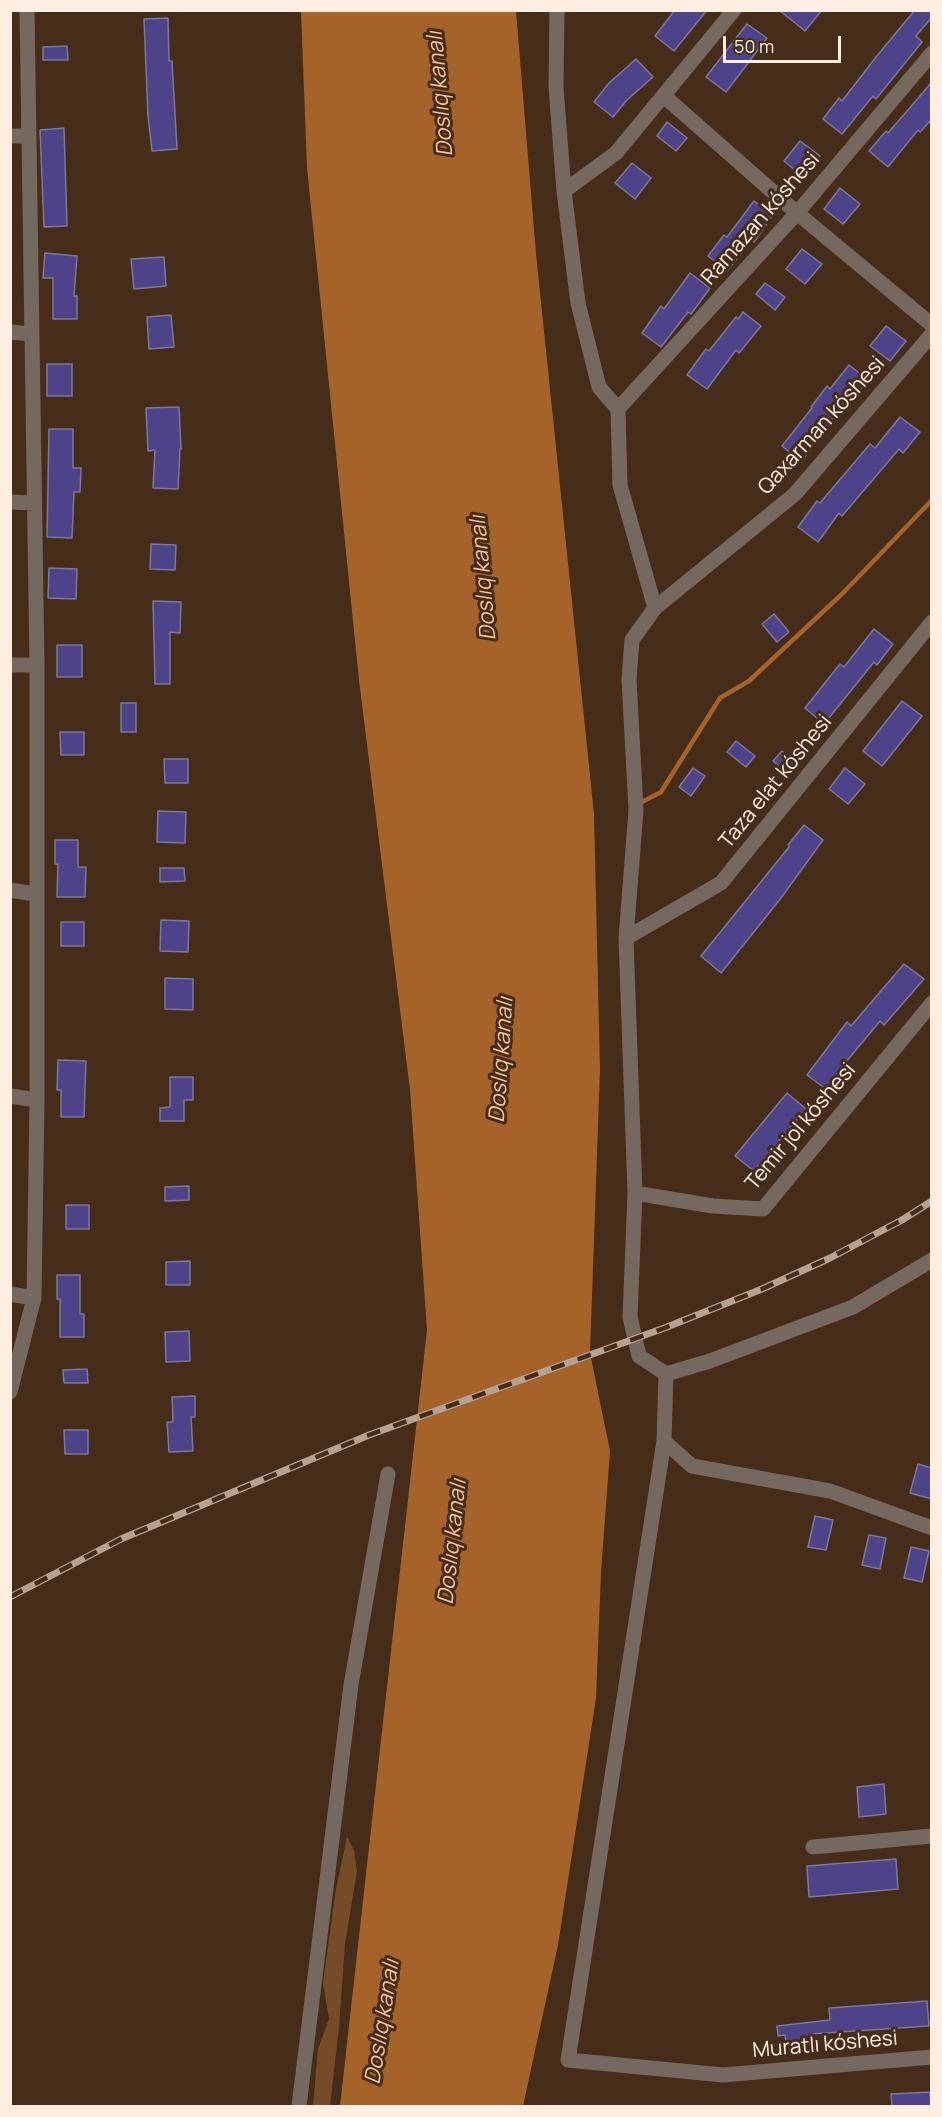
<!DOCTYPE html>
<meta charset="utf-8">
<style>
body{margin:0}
#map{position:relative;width:942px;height:2117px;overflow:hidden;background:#452d19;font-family:Manrope,sans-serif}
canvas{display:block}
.frame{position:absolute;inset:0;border:12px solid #feeee2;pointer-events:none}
.scale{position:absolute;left:723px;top:36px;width:118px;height:27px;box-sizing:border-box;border:3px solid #feeee2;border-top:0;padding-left:8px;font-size:18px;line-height:21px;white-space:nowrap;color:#feeee2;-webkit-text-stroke:4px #452d19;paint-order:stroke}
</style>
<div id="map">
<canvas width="942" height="2117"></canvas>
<div class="frame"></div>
<div class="scale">50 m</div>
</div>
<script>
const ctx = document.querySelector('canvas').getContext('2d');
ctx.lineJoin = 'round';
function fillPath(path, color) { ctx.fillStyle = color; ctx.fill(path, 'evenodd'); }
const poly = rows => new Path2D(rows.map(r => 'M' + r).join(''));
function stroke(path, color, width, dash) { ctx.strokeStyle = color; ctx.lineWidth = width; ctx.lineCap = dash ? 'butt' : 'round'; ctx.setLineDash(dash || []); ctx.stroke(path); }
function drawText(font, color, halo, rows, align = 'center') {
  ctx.font = font + ' Manrope,sans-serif'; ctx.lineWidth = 6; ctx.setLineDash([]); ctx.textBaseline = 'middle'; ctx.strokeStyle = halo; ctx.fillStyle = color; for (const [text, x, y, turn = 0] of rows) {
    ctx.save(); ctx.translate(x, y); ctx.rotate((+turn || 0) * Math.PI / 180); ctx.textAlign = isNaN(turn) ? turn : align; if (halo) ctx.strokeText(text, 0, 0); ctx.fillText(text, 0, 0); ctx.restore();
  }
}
const green = poly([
 [347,1837,354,1850,357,1871,345,1944,339,2027,330,2106,313,2106,318,2049,329,2019,323,1983,336,1889]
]);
const water = poly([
 [301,11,516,11,536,254,594,814,600,1069,590,1353,610,1451,601,1572,596,1698,558,1945,523,2106,340,2106,427,1330,410,1090,359,680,307,168]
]);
const stream = poly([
 [638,804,661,792,720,698,749,681,842,594,932,500]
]);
const building = poly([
 [675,10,707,10,674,51,655,36,675,10],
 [779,10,822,10,805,31,779,10],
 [915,10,932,10,932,17,916,36,922,42,876,99,873,96,842,134,823,119,839,98,842,101,876,57,915,10],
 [168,18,169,61,172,61,177,149,152,151,148,116,144,19,168,18],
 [747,24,767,38,726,92,706,77,747,24],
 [67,46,68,60,43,60,43,47,67,46],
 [636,59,653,77,627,100,613,117,594,102,609,83,636,59],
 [932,82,932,119,920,132,918,130,888,167,869,151,886,131,888,133,932,82],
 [667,122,687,138,676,151,657,136,667,122],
 [64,128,67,226,44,227,40,130,64,128],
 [800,141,820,156,803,177,784,161,800,141],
 [632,163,651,178,635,199,615,183,632,163],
 [840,188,860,204,843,224,824,209,840,188],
 [754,201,773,215,754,242,752,240,727,271,708,256,724,235,727,237,754,201],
 [802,249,822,264,805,284,786,269,802,249],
 [45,253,77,256,74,296,77,296,77,319,53,319,53,278,43,278,45,253],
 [164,257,166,286,134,289,131,259,164,257],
 [690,273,710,288,691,314,688,312,661,347,642,333,661,306,664,309,690,273],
 [765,283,785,297,775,310,756,294,765,283],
 [743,312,761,326,739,353,736,350,707,389,687,375,706,349,709,351,736,317,738,319,743,312],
 [171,315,174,347,149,349,147,317,171,315],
 [886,326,906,341,890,361,870,346,886,326],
 [47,364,72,364,72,396,47,396,47,364],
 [849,365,868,380,852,400,849,398,815,440,817,441,801,462,782,446,812,408,811,407,827,386,830,389,849,365],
 [179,407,181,449,180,449,178,489,153,488,155,450,148,451,146,408,179,407],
 [900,417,920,432,903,453,899,449,842,516,839,513,818,542,798,527,817,501,820,503,870,444,875,448,900,417],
 [49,429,73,429,73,468,81,468,80,492,74,492,72,538,47,537,49,429],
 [151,544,176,545,175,570,150,569,151,544],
 [49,568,77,569,76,599,48,598,49,568],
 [153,601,181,602,180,633,170,632,170,684,155,684,153,601],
 [774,614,789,632,777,642,762,624,774,614],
 [874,629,893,644,877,665,874,662,824,724,805,708,840,664,844,667,874,629],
 [57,645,82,645,82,677,57,677,57,645],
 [902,701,922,716,882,766,863,751,902,701],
 [121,703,136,703,136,732,121,732,121,703],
 [60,732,84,732,84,755,61,755,60,732],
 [736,741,755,756,746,767,727,752,736,741],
 [782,751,795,762,786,772,773,761,782,751],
 [164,759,188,759,188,783,165,783,164,759],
 [693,768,705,776,691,796,679,787,693,768],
 [845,768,865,784,848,804,829,789,845,768],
 [158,811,186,812,185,843,157,842,158,811],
 [804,825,823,840,781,898,721,973,701,956,789,847,788,845,804,825],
 [55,840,78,840,78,867,86,867,85,897,57,897,58,864,55,864,55,840],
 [160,868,184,868,185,881,160,882,160,868],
 [161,920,189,921,188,952,160,951,161,920],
 [61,922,84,922,84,946,61,946,61,922],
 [904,964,924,979,884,1025,880,1021,841,1068,843,1069,827,1090,807,1075,847,1022,851,1026,904,964],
 [165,978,193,979,193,1010,165,1009,165,978],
 [58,1060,86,1061,84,1117,61,1117,61,1090,57,1090,58,1060],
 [170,1077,193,1077,193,1100,184,1100,184,1121,160,1121,160,1108,170,1107,170,1077],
 [787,1093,806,1109,754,1171,735,1156,787,1093],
 [189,1186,189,1200,165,1201,165,1187,189,1186],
 [66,1205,89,1205,89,1229,66,1229,66,1205],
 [190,1261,190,1285,166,1285,166,1262,190,1261],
 [57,1275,80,1275,80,1314,84,1314,84,1337,60,1337,60,1299,57,1299,57,1275],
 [189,1331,190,1361,166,1362,165,1332,189,1331],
 [87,1369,88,1383,64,1383,63,1370,87,1369],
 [195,1396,195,1417,191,1417,193,1451,169,1452,167,1422,173,1422,172,1397,195,1396],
 [64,1430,88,1430,88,1454,65,1454,64,1430],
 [918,1464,932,1468,932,1499,910,1493,918,1464],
 [815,1516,833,1520,826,1550,808,1547,815,1516],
 [869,1535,886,1538,880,1569,862,1565,869,1535],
 [911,1547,929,1551,922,1582,904,1578,911,1547],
 [884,1784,886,1814,859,1817,857,1787,884,1784],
 [896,1859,898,1889,809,1897,807,1866,896,1859],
 [927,2001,929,2026,811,2034,812,2039,786,2042,785,2035,778,2036,777,2026,830,2020,829,2008,927,2001],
 [930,2092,931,2106,892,2106,891,2094,930,2092]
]);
const minor = poly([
 [557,10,556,87,564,191,578,303,599,387,618,409,620,485,655,608,632,640,629,679,636,810,626,938,635,1193,630,1317,639,1356,666,1374],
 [664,96,797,213,932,325],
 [10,136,29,136],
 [564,191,616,153,734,10],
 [10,332,31,334],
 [618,409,797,213,932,53],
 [10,502,33,503],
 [655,608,795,494,932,334],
 [10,665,37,665],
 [10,890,35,894],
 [626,938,721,883,932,622],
 [10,1096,37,1100],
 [635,1193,713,1206,763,1209,932,1003],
 [10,1294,34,1298],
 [666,1374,664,1441,568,2060,723,2075,932,2057],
 [666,1374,710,1361,853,1307,932,1260],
 [10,1392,34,1298,37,1100,37,665,27,10],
 [664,1441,692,1466,830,1491,932,1528],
 [813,1847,932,1836],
 [299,2106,351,1685,388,1474]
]);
const rail = poly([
 [10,1597,121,1539,369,1435,667,1327,762,1289,830,1258,902,1220,932,1201]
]);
const streetNames = [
 ["Ramazan kóshesi",761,219,-49],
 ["Qaxarman kóshesi",822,426,-48],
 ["Taza elat kóshesi",776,782,-51],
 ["Temir jol kóshesi",801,1127,-50],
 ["Muratlı kóshesi",825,2045,-5]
];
const waterNames = [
 ["Doslıq kanalı",441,94,-95],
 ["Doslıq kanalı",484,578,-95],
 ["Doslıq kanalı",502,1060,-86],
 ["Doslıq kanalı",453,1542,-84],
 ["Doslıq kanalı",383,2022,-81]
];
fillPath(green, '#764b27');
fillPath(water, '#a66329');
stroke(stream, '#a66329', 4.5);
fillPath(building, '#4e4389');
stroke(building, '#7b7998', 1.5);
stroke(minor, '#75685f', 15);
stroke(rail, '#b5a293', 7);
stroke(rail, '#452d19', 4.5, [14]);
drawText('21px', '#feeee2', '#452d19', streetNames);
drawText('italic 22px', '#fac297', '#452d19', waterNames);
</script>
